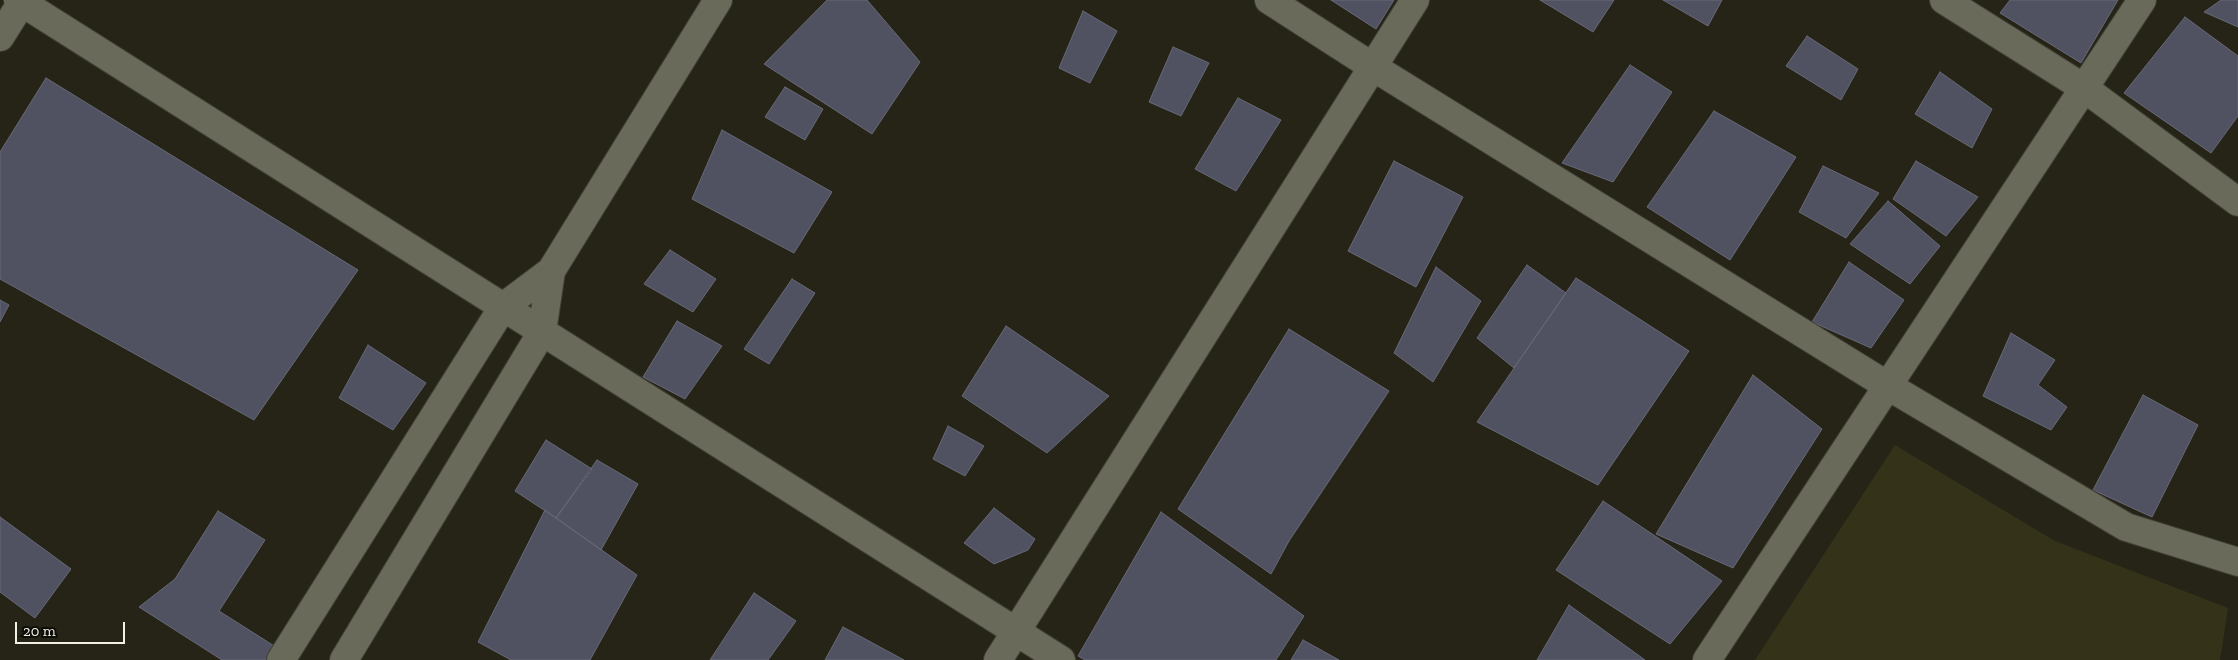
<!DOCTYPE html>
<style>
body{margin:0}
#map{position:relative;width:2238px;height:660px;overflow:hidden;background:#252417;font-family:"Zilla Slab",serif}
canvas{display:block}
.scale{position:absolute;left:15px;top:622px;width:110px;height:22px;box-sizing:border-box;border:2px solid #f0f0e7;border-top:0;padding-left:6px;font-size:15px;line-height:18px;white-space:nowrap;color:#f0f0e7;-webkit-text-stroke:4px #0d0d07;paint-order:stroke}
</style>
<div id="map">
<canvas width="2238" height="660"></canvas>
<div class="scale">20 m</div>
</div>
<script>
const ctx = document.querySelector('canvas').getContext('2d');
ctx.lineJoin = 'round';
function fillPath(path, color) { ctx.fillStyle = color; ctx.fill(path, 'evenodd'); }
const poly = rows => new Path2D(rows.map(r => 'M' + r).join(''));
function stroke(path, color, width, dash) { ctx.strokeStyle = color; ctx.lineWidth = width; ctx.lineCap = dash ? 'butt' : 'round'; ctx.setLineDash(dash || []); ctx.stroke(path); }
const green = poly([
 [1895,445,2055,541,2228,608,2220,660,1755,660]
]);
const building = poly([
 [827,0,867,0,920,62,872,134,764,64,827,0],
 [1331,0,1394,0,1376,29,1331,0],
 [1540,0,1614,0,1593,32,1540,0],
 [1663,0,1722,0,1708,26,1663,0],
 [2010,0,2118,0,2081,63,2000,13,2010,0],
 [2221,0,2238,0,2238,27,2204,12,2221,0],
 [1083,11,1117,31,1090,83,1059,68,1083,11],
 [2185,17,2238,56,2238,116,2211,153,2124,93,2185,17],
 [1807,36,1858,69,1841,100,1786,66,1807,36],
 [1173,47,1209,63,1181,116,1149,102,1173,47],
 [1630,65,1672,92,1613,182,1562,163,1630,65],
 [1940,72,1992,109,1972,148,1915,114,1940,72],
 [46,78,358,270,254,420,0,279,0,152,46,78],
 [785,87,823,109,805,140,765,117,785,87],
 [1238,98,1281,120,1236,191,1195,169,1238,98],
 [1714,111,1796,157,1730,260,1647,207,1714,111],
 [722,130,832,192,794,253,692,199,722,130],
 [1394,161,1463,197,1416,287,1348,251,1394,161],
 [1916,161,1978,197,1946,236,1893,199,1916,161],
 [1823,166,1879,193,1846,238,1799,212,1823,166],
 [1888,201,1940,246,1910,284,1850,244,1888,201],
 [670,250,716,279,693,312,644,284,670,250],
 [1849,262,1904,300,1871,348,1812,322,1849,262],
 [1527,265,1566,293,1514,368,1477,338,1527,265],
 [1436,267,1481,301,1433,382,1394,353,1436,267],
 [1576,278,1689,351,1598,485,1477,422,1576,278],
 [792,279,815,293,769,364,744,349,792,279],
 [0,300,9,305,0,322,0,300],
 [677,321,722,346,685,399,643,377,677,321],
 [1006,326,1109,396,1047,453,962,396,1006,326],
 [1289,329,1389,391,1289,541,1271,574,1178,509,1289,329],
 [2011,333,2055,360,2038,385,2067,407,2051,430,1983,396,2011,333],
 [368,345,426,383,393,430,339,398,368,345],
 [1753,375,1822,429,1733,568,1656,534,1753,375],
 [2143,395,2198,425,2152,517,2093,490,2143,395],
 [948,426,984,446,965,476,933,459,948,426],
 [546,440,592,469,556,518,515,491,546,440],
 [597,460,638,484,601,550,556,518,597,460],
 [1603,501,1722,581,1670,644,1556,570,1603,501],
 [994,508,1035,539,1028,550,994,564,964,543,994,508],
 [545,510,637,575,590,660,511,660,478,642,545,510],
 [218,511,265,540,219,611,279,649,272,660,222,660,139,607,175,579,218,511],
 [1161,512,1304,616,1276,660,1085,660,1078,656,1161,512],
 [0,517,71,569,35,618,0,592,0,517],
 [754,593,796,621,768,660,710,660,754,593],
 [1569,605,1645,660,1537,660,1569,605],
 [843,627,904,660,825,660,843,627],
 [1303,640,1339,660,1291,660,1303,640]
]);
const minor = poly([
 [18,0,1061,660],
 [1269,0,1373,67,1888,386,2126,527,2238,562],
 [1944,0,2084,88,2238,202],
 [0,37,22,2],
 [281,660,503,307,551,271,718,0],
 [344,660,542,332,551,271],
 [998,660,1415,0],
 [1707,660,2142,0]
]);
fillPath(green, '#343319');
fillPath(building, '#515261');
stroke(building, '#686978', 1);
stroke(minor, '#403f35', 30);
stroke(minor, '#6a6a5a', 28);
</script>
